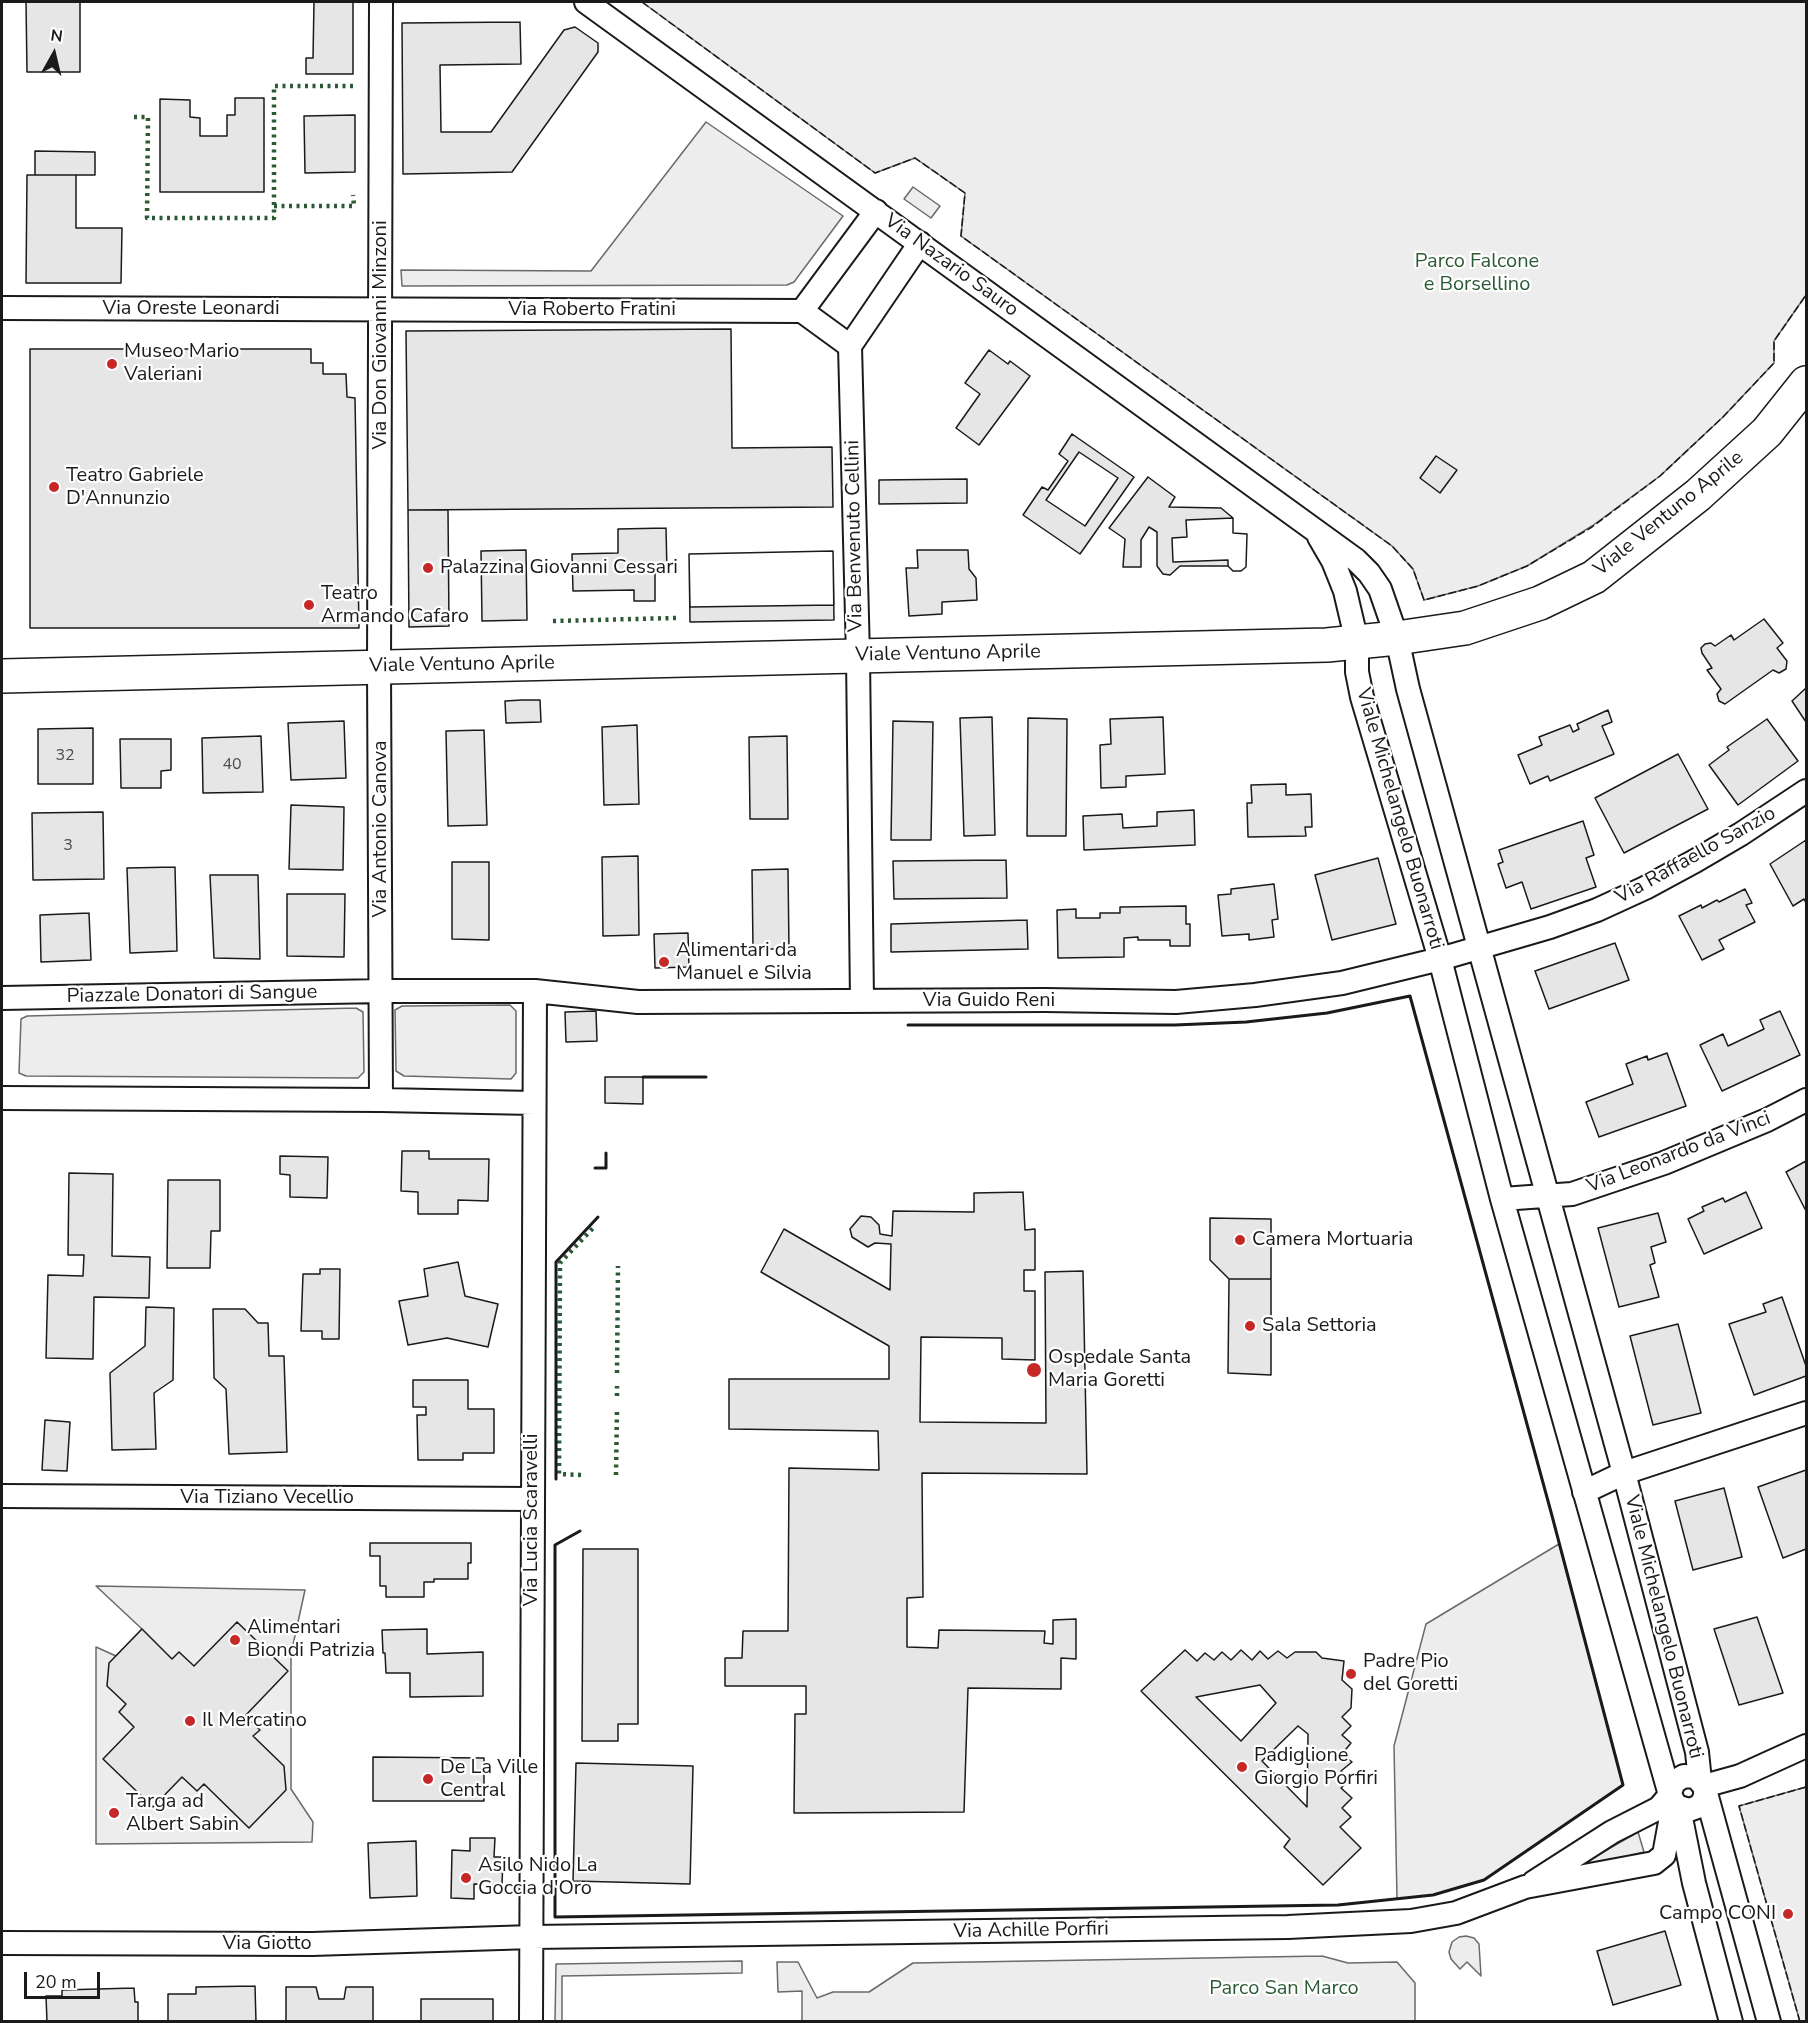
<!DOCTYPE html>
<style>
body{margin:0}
#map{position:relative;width:1808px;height:2023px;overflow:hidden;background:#fff;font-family:"Nunito Sans",sans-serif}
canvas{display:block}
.frame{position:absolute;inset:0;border:3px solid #1a1a1a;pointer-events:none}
.north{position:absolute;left:24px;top:24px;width:60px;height:60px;-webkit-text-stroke:4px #fff;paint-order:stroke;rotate:8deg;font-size:16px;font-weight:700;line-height:24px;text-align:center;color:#1a1a1a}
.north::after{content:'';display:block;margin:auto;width:21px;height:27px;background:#1a1a1a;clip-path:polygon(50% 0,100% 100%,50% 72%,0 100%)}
.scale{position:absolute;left:24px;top:1972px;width:76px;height:27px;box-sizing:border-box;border:3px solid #1a1a1a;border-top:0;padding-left:8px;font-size:18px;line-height:21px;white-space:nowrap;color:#1a1a1a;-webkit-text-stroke:4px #fff;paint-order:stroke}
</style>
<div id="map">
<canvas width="1808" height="2023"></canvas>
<div class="frame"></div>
<div class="north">N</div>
<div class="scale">20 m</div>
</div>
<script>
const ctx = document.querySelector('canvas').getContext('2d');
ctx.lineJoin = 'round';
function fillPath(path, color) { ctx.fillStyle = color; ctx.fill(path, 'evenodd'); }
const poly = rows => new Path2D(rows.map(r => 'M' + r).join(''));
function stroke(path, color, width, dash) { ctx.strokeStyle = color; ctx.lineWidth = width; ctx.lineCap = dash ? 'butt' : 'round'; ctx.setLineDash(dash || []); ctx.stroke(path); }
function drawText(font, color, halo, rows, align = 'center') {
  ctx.font = font + ' "Nunito Sans",sans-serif'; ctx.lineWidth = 4.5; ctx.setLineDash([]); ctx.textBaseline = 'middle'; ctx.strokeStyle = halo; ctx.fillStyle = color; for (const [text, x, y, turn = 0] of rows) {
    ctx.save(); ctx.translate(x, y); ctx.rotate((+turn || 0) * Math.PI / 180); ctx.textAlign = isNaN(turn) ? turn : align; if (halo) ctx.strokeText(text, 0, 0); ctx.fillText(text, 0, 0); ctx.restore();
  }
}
const green = poly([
 [642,2,1806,2,1806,295,1774,341,1774,363,1723,417,1660,476,1592,526,1527,566,1478,586,1424,600,1413,569,1392,546,961,236,965,193,915,158,875,173,642,2],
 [706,122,843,216,794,282,787,285,402,286,401,270,591,271,706,122],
 [913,187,940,206,931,218,904,199,913,187],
 [510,1005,516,1011,516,1073,511,1079,404,1076,396,1071,395,1010,402,1006,510,1005],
 [356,1008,363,1012,364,1072,358,1078,26,1076,19,1073,21,1019,27,1016,356,1008],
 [1559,1544,1623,1785,1484,1880,1433,1895,1397,1899,1394,1746,1426,1624,1559,1544],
 [96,1586,305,1590,291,1654,291,1789,313,1822,312,1842,96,1844,96,1647,116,1656,142,1629,96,1586],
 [1806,1787,1806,2021,1800,2022,1739,1806,1806,1787],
 [1638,1832,1644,1852,1587,1866,1584,1863,1638,1832],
 [1466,1936,1474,1938,1479,1944,1481,1976,1467,1962,1460,1969,1451,1959,1449,1952,1452,1942,1459,1937,1466,1936],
 [1322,1956,1348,1963,1397,1962,1415,1983,1415,2021,802,2022,802,1991,778,1992,777,1962,798,1962,817,1998,833,1992,869,1992,913,1963,1322,1956],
 [742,1961,742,1973,562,1976,562,2021,555,2021,556,1964,742,1961]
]);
const building = poly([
 [26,2,80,2,80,72,27,72,26,2],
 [314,2,353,2,353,74,306,74,306,58,313,58,314,2],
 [520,22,521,64,440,65,441,132,491,132,564,30,575,27,598,43,598,52,512,172,403,174,402,23,520,22],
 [235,98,264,98,264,192,160,192,160,99,190,100,190,117,200,118,200,136,227,136,227,115,235,115,235,98],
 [355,115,355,172,305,173,304,116,355,115],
 [35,151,95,152,95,175,35,175,35,151],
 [27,175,76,175,76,228,122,228,121,283,26,283,27,175],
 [731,329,732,448,832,447,833,507,408,510,406,331,731,329],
 [30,349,311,349,311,363,323,363,323,374,346,374,347,397,355,398,359,628,30,628,30,349],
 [989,350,1008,364,1010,361,1030,376,979,445,956,428,980,394,965,383,989,350],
 [1072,434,1134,477,1080,554,1023,515,1042,487,1048,490,1068,461,1059,454,1072,434],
 [1079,452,1118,478,1085,526,1046,500,1079,452],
 [1436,456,1457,470,1440,493,1420,478,1436,456],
 [1148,477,1175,497,1169,507,1221,508,1233,518,1233,533,1247,534,1246,567,1241,571,1233,571,1228,566,1180,566,1170,575,1163,574,1157,566,1157,532,1149,527,1141,540,1141,567,1123,567,1125,539,1109,528,1148,477],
 [967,479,967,503,879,504,879,480,967,479],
 [408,510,448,510,449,626,409,627,408,510],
 [1233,518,1233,533,1247,534,1246,567,1241,571,1233,571,1228,566,1228,560,1173,562,1172,538,1187,537,1186,520,1233,518],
 [666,528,667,572,655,573,655,601,634,601,634,590,573,591,572,554,618,553,618,529,666,528],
 [526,550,527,620,482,621,481,551,526,550],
 [917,550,968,550,969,569,976,578,977,600,942,602,942,614,909,616,906,568,918,568,917,550],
 [833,551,834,605,690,607,689,554,833,551],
 [833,551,834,620,690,622,689,554,833,551],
 [1764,619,1783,643,1777,648,1787,661,1786,669,1779,673,1773,670,1725,704,1719,701,1717,694,1721,689,1707,670,1712,668,1702,653,1701,648,1705,644,1711,643,1715,646,1731,635,1734,640,1764,619],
 [1806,688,1806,722,1792,701,1806,688],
 [522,700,540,700,541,722,506,723,505,701,522,700],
 [1608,710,1612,722,1602,726,1614,754,1550,781,1548,776,1530,784,1518,755,1542,745,1539,737,1570,725,1573,732,1579,729,1577,724,1608,710],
 [992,717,995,835,964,836,960,718,992,717],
 [1163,717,1165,774,1126,776,1126,787,1101,788,1100,745,1111,744,1110,719,1163,717],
 [1028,718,1067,719,1066,836,1027,836,1028,718],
 [1767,719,1798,761,1738,805,1709,765,1729,750,1727,747,1767,719],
 [344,721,346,778,291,780,288,723,344,721],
 [893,721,933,722,931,840,891,840,893,721],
 [637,725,639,804,604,805,602,727,637,725],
 [93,728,93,784,38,784,38,729,93,728],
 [484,730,487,825,448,826,446,731,484,730],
 [261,736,263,792,203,793,202,738,261,736],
 [787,736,788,819,750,819,749,737,787,736],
 [120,739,171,739,171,770,161,771,161,788,121,788,120,739],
 [1678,754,1708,809,1624,853,1595,798,1678,754],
 [1286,784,1286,795,1311,794,1312,827,1305,827,1306,836,1248,837,1247,803,1252,803,1251,785,1286,784],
 [291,805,344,807,343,870,289,869,291,805],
 [1194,810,1195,845,1084,850,1083,816,1122,814,1123,828,1157,826,1157,812,1194,810],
 [103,812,104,879,33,880,32,813,103,812],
 [1583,821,1594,855,1586,858,1596,887,1531,909,1522,882,1506,888,1498,864,1503,862,1499,850,1583,821],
 [1806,840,1806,903,1804,899,1793,906,1770,864,1806,840],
 [638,856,639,935,603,936,602,857,638,856],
 [1378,858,1396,924,1332,940,1315,875,1378,858],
 [1006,860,1007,898,894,899,893,861,1006,860],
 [452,862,489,862,489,940,452,939,452,862],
 [175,867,177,951,130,953,127,868,175,867],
 [788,869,789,949,753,949,752,870,788,869],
 [210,875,258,875,260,959,214,958,210,875],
 [1274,884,1278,919,1272,920,1274,937,1249,940,1249,934,1222,936,1218,895,1231,894,1231,889,1274,884],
 [1745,889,1752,903,1746,905,1755,922,1719,940,1724,949,1702,960,1679,916,1701,905,1702,908,1717,900,1719,902,1745,889],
 [287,894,345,894,344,957,287,956,287,894],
 [1186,906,1186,924,1190,924,1190,946,1170,946,1170,940,1138,940,1138,937,1124,938,1124,957,1058,958,1057,910,1076,909,1076,918,1100,918,1100,913,1120,913,1120,907,1186,906],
 [89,913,91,960,41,962,40,915,89,913],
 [1027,920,1028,949,891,952,891,924,1027,920],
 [688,933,689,967,655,968,654,934,688,933],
 [1615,943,1629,980,1549,1009,1535,971,1615,943],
 [596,1011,597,1041,566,1042,565,1012,596,1011],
 [1780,1011,1800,1055,1722,1091,1700,1045,1723,1034,1728,1046,1764,1029,1760,1020,1780,1011],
 [1667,1053,1686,1106,1599,1137,1586,1102,1633,1084,1626,1064,1647,1056,1648,1060,1667,1053],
 [605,1077,643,1077,643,1104,605,1103,605,1077],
 [402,1151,429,1151,429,1159,489,1159,488,1201,458,1200,458,1214,418,1214,418,1192,401,1191,402,1151],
 [280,1156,328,1157,327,1198,290,1197,290,1175,280,1174,280,1156],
 [1806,1161,1806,1211,1786,1172,1806,1161],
 [69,1173,113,1174,112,1256,150,1257,149,1298,94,1297,93,1359,46,1358,48,1275,83,1276,84,1255,68,1255,69,1173],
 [168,1180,220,1180,220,1231,211,1231,210,1268,167,1268,168,1180],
 [1023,1192,1025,1230,1035,1229,1035,1270,1024,1270,1024,1291,1035,1291,1035,1360,1002,1359,1002,1338,921,1337,920,1422,1046,1423,1045,1272,1083,1271,1087,1474,922,1473,923,1597,907,1598,907,1647,938,1648,939,1630,1045,1631,1044,1643,1053,1644,1053,1620,1076,1619,1076,1659,1061,1658,1061,1689,968,1688,964,1812,794,1813,795,1714,806,1714,806,1686,725,1686,725,1658,742,1658,743,1631,788,1631,789,1468,879,1470,878,1431,729,1429,729,1379,889,1379,889,1346,761,1272,784,1229,890,1290,891,1244,875,1243,868,1247,852,1237,850,1229,861,1216,871,1217,879,1225,880,1234,892,1236,893,1211,974,1212,974,1193,1023,1192],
 [1746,1192,1762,1228,1704,1254,1688,1219,1704,1211,1702,1207,1723,1198,1725,1202,1746,1192],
 [1658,1213,1666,1242,1651,1247,1655,1263,1650,1265,1659,1297,1619,1307,1598,1228,1658,1213],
 [1210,1218,1271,1219,1271,1279,1229,1279,1210,1260,1210,1218],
 [458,1262,465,1296,498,1304,488,1347,447,1338,408,1345,399,1301,428,1296,424,1269,458,1262],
 [320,1269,340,1269,339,1339,322,1339,322,1331,301,1331,303,1274,320,1274,320,1269],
 [1229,1279,1271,1279,1271,1375,1228,1373,1229,1279],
 [1782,1297,1806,1366,1806,1376,1754,1395,1729,1324,1766,1312,1763,1304,1782,1297],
 [146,1307,174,1308,173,1380,154,1393,156,1449,112,1450,110,1373,145,1346,146,1307],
 [213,1309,245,1309,258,1323,268,1323,269,1356,284,1356,287,1452,229,1454,226,1389,214,1378,213,1309],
 [1678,1324,1701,1413,1653,1425,1630,1336,1678,1324],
 [413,1380,468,1380,468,1409,494,1409,494,1453,463,1453,463,1460,418,1460,417,1415,426,1415,426,1407,413,1407,413,1380],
 [45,1420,70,1422,67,1471,42,1470,45,1420],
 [1806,1470,1806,1549,1783,1558,1758,1487,1806,1470],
 [1724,1488,1742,1557,1693,1570,1675,1501,1724,1488],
 [370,1543,471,1543,471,1563,468,1563,468,1579,434,1579,434,1582,424,1582,424,1597,386,1597,386,1586,380,1586,380,1556,370,1556,370,1543],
 [583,1549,638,1549,638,1724,618,1724,618,1741,582,1741,583,1549],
 [1757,1617,1783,1693,1739,1705,1714,1629,1757,1617],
 [237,1622,288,1671,245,1716,260,1730,253,1736,284,1766,286,1790,249,1828,204,1784,197,1791,182,1777,153,1807,103,1759,134,1727,119,1712,126,1704,107,1686,109,1663,142,1629,172,1659,179,1652,194,1666,237,1622],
 [427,1629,427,1654,483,1652,483,1696,410,1697,410,1673,386,1673,385,1653,383,1653,382,1630,427,1629],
 [1185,1650,1197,1661,1205,1653,1214,1660,1222,1652,1231,1660,1241,1650,1252,1660,1260,1651,1268,1659,1278,1651,1287,1658,1295,1652,1316,1652,1322,1658,1344,1661,1342,1680,1352,1689,1351,1708,1342,1717,1351,1726,1342,1735,1351,1743,1342,1754,1352,1762,1341,1771,1350,1779,1341,1788,1352,1798,1342,1808,1351,1817,1340,1827,1361,1848,1323,1885,1284,1847,1290,1839,1141,1691,1185,1650],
 [1260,1685,1276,1703,1241,1741,1196,1697,1260,1685],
 [1298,1726,1308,1734,1307,1807,1262,1761,1298,1726],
 [373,1757,484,1758,484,1801,373,1801,373,1757],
 [576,1763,693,1766,690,1884,573,1881,576,1763],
 [470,1838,495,1838,494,1857,503,1857,502,1885,474,1884,474,1899,451,1898,452,1850,470,1851,470,1838],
 [416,1841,417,1896,370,1898,368,1843,416,1841],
 [1665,1931,1681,1985,1613,2005,1597,1951,1665,1931],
 [255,1986,256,2022,168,2022,168,1994,196,1994,196,1987,255,1986],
 [286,1987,316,1987,319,1999,344,1999,346,1987,373,1987,373,2022,286,2022,286,1987],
 [134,1988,135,2002,138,2002,138,2022,47,2022,46,1996,62,1996,62,1990,134,1988],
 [421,1999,493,1999,493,2022,421,2022,421,1999]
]);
const street = poly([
 [586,2,1356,560,1369,573,1380,589,1397,638,1408,689,1624,1473,1697,1752,1700,1781],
 [2,308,802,311],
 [802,311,876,211],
 [802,311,850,346],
 [850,346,858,656,862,1001],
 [850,346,920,243],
 [1319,537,1333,561,1345,591,1357,642,1357,672,1362,697,1440,959,1502,1199,1670,1795,1676,1806,1689,1810,1700,1806,1705,1797,1705,1791],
 [2,998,382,991,535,991,638,1002,1045,1000,1176,1002,1255,995,1342,983,1440,959,1550,927,1597,910,1645,888,1695,861,1741,834,1806,791],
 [2,1098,381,1100,534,1103],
 [381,1100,379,668,381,2],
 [1502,1199,1572,1194,1664,1163,1767,1120,1806,1100],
 [1584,1492,1624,1473,1806,1413],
 [2,1496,532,1499],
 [1704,1786,1740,1776,1806,1746],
 [1670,1793,1674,1782,1684,1776,1696,1777,1704,1786,1769,2022],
 [1679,1808,1694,1883,1731,2022],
 [1534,1882,1612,1832,1659,1808,1670,1795],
 [2,1943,312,1944,532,1937,1288,1927,1411,1921,1456,1913,1525,1887,1654,1863,1664,1855,1670,1822,1676,1806],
 [531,2022,535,991]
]);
const secondary = poly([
 [2,676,1327,645,1397,638,1465,628,1540,603,1594,577,1698,495,1767,432,1806,383]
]);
const hedge = poly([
 [134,117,148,117,147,218,274,218,274,86,354,86],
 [274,206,354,206,353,195],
 [553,621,676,618],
 [617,1373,618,1266],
 [617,1396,617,1386],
 [581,1475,559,1474,560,1263,594,1227],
 [616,1475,617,1409]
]);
const fence = poly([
 [642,2,875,173,915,158,965,193,961,236,1392,546,1413,569,1424,600,1478,586,1527,566,1592,527,1660,476,1723,417,1774,363,1774,341,1806,295],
 [1800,2022,1739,1806,1806,1787]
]);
const wall = poly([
 [643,1077,706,1077],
 [595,1168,606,1168,606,1153],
 [556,1479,556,1262,598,1217],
 [580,1531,555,1545,555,1917,1338,1905,1433,1895,1484,1880,1623,1785,1551,1512,1410,996,1327,1013,1246,1022,1175,1025,908,1025]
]);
const markers = [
 [112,364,6,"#c62828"],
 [54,487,6,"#c62828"],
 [428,568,6,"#c62828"],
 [309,605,6,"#c62828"],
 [664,962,6,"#c62828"],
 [1240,1240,6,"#c62828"],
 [1250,1326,6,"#c62828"],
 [1034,1370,8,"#c62828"],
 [235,1640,6,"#c62828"],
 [1351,1674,6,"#c62828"],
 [190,1721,6,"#c62828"],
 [1242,1767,6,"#c62828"],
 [428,1779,6,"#c62828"],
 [114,1813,6,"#c62828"],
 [466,1878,6,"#c62828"],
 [1788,1914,6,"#c62828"]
];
const numberNames = [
 ["32",65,756],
 ["40",232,765],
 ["3",68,846]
];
const parkNames = [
 ["Parco Falcone",1477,262],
 ["e Borsellino",1477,285],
 ["Parco San Marco",1284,1989]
];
const streetNames = [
 ["Via Nazario Sauro",951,266,36],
 ["Via Oreste Leonardi",191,309],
 ["Via Roberto Fratini",592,310],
 ["Via Don Giovanni Minzoni",381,335,-90],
 ["Viale Ventuno Aprile",1669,514,-39],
 ["Via Benvenuto Cellini",855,536,-91],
 ["Viale Ventuno Aprile",948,654,-1],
 ["Viale Ventuno Aprile",462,665,-1],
 ["Viale Michelangelo Buonarroti",1399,819,74],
 ["Via Antonio Canova",381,829,-90],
 ["Via Raffaello Sanzio",1696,856,-29],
 ["Piazzale Donatori di Sangue",192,995,-1],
 ["Via Guido Reni",989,1001],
 ["Via Leonardo da Vinci",1679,1153,-21],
 ["Via Tiziano Vecellio",267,1498],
 ["Via Lucia Scaravelli",532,1520,-90],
 ["Viale Michelangelo Buonarroti",1663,1627,76],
 ["Via Achille Porfiri",1031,1931,-1],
 ["Via Giotto",267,1944]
];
const poiNames = [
 ["Museo Mario",124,352],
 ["Valeriani",124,375],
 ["Teatro Gabriele",66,476],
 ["D'Annunzio",66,499],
 ["Palazzina Giovanni Cessari",440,568],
 ["Teatro",321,594],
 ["Armando Cafaro",321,617],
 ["Alimentari da",676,951],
 ["Manuel e Silvia",676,974],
 ["Camera Mortuaria",1252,1240],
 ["Sala Settoria",1262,1326],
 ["Ospedale Santa",1048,1358],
 ["Maria Goretti",1048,1381],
 ["Alimentari",247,1628],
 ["Biondi Patrizia",247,1651],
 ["Padre Pio",1363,1662],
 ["del Goretti",1363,1685],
 ["Il Mercatino",202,1721],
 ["Padiglione",1254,1756],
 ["Giorgio Porfiri",1254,1779],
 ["De La Ville",440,1768],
 ["Central",440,1791],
 ["Targa ad",126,1802],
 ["Albert Sabin",126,1825],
 ["Asilo Nido La",478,1866],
 ["Goccia d'Oro",478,1889],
 ["Campo CONI",1776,1914,"right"]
];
fillPath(green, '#ededed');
stroke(green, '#6a6a6a', 1.5);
fillPath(building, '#e6e6e6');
stroke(building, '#1a1a1a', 1.5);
stroke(street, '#1a1a1a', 26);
stroke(secondary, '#1a1a1a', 36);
stroke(street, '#fff', 22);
stroke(secondary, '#fff', 33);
stroke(hedge, '#2b5a34', 4.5, [3, 4.5]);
stroke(fence, '#1a1a1a', 1.5, [8, 3]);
stroke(wall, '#1a1a1a', 3);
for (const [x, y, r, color] of markers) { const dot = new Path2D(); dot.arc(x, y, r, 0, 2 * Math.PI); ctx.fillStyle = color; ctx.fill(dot); stroke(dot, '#fff', 2); }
drawText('16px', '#4d4d4d', null, numberNames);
drawText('20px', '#2b5a34', '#fff', parkNames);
drawText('20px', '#1a1a1a', '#fff', streetNames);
drawText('20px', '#1a1a1a', '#fff', poiNames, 'left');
</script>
